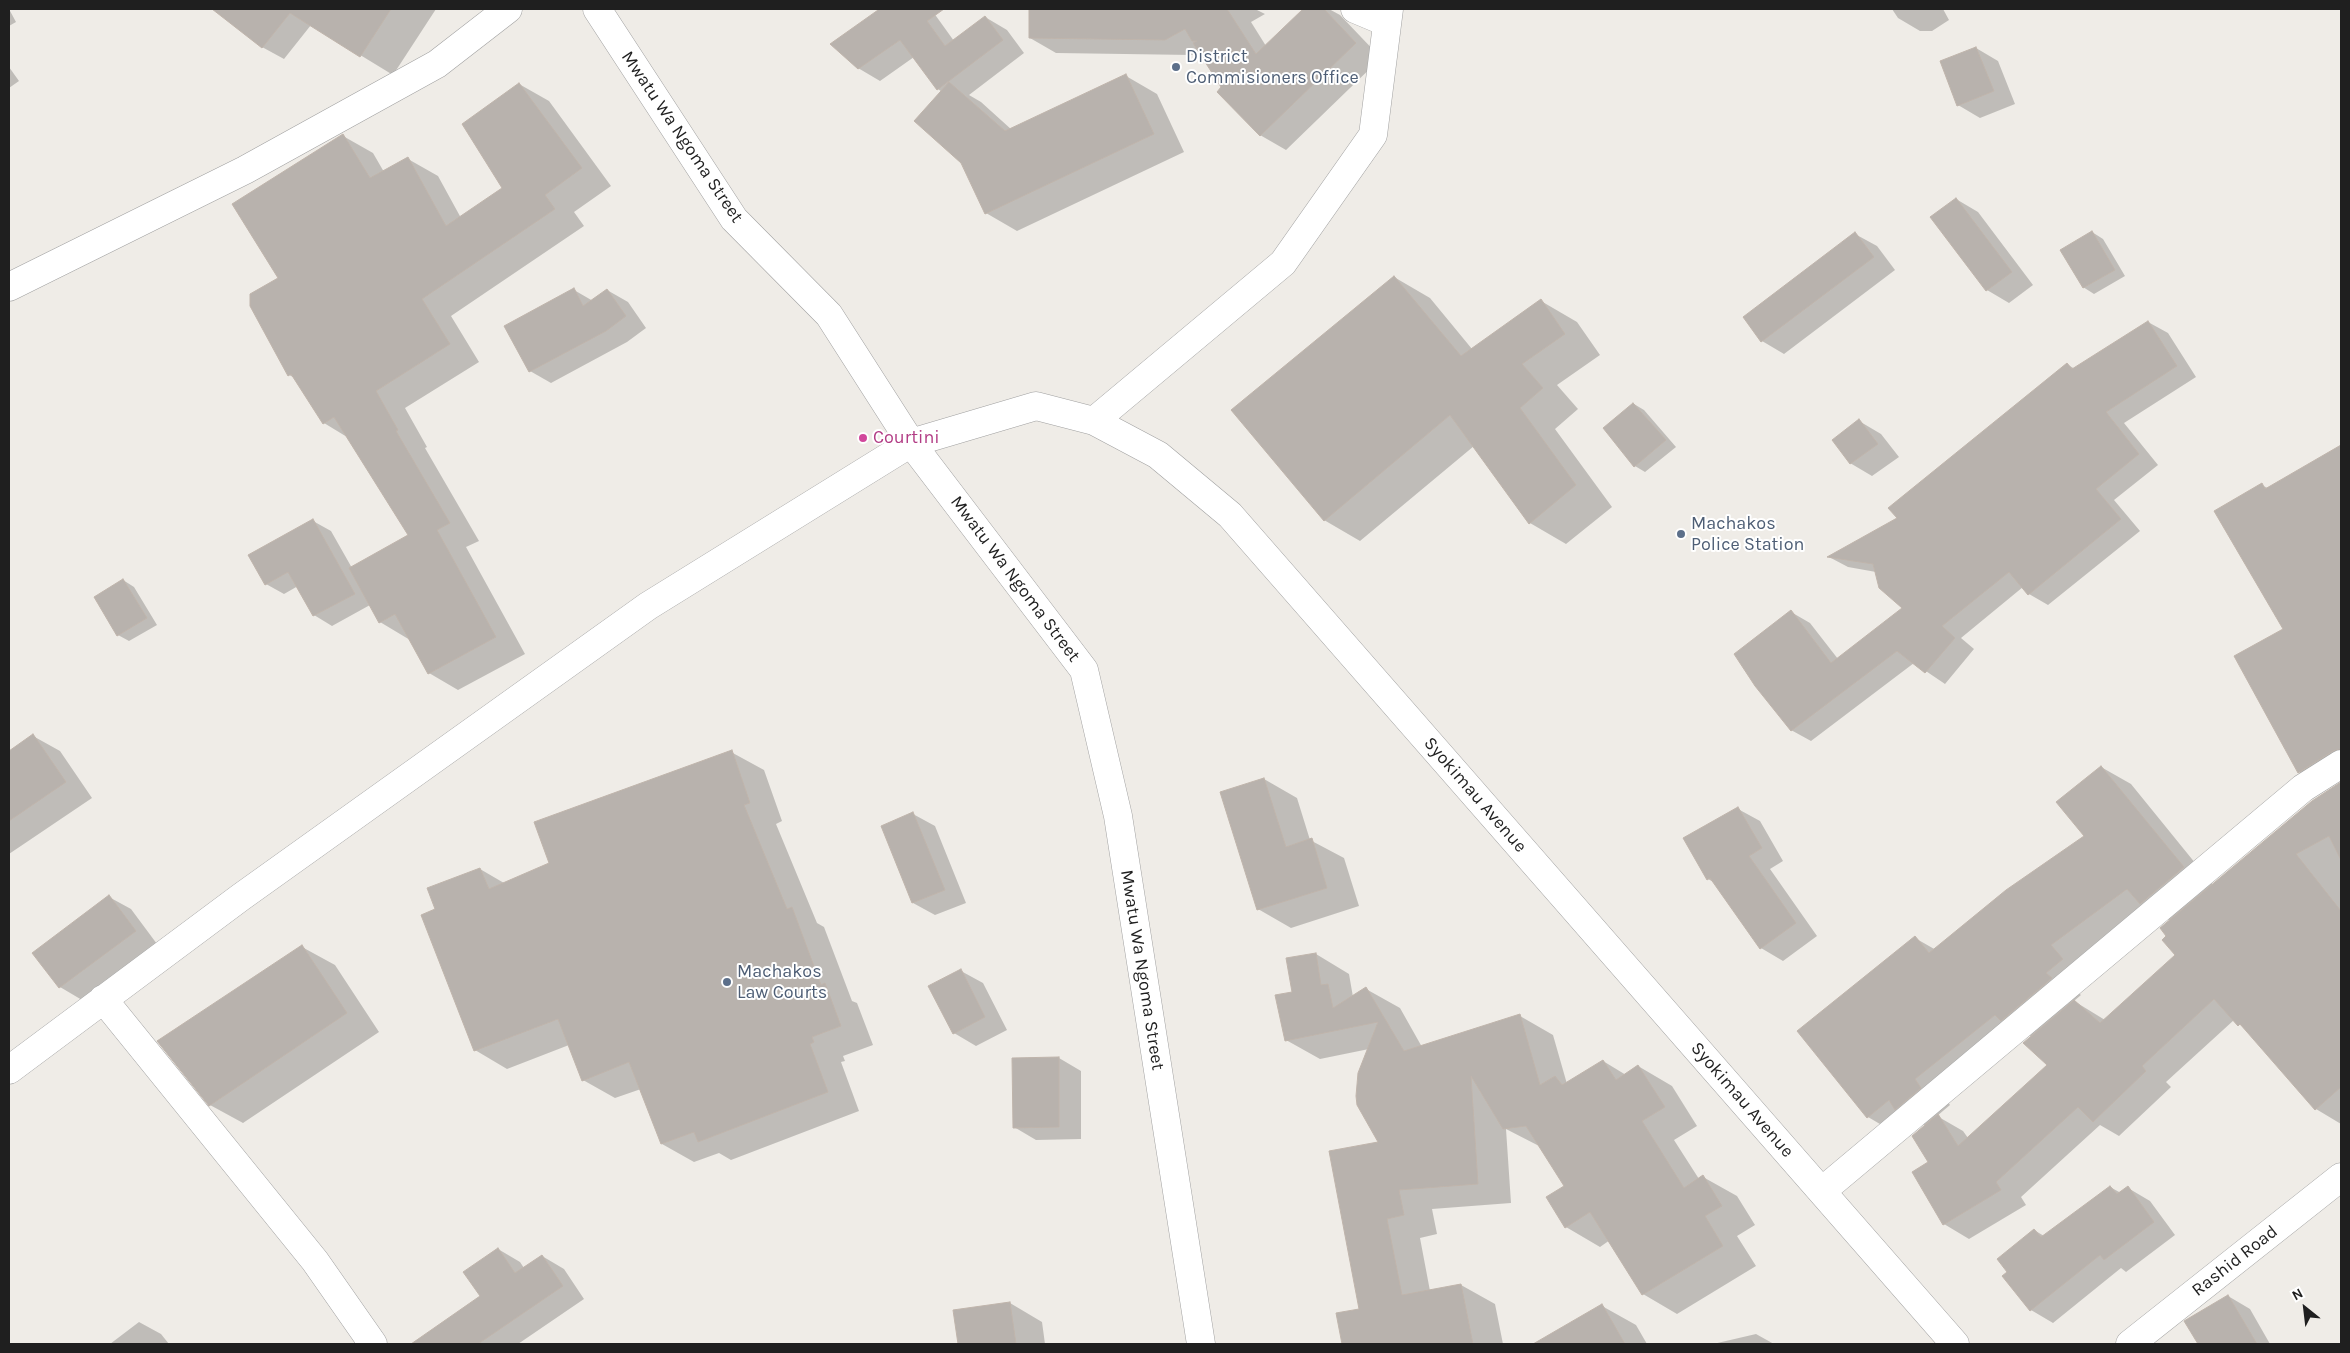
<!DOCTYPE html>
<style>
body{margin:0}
#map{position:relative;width:2350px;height:1353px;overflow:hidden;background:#efece7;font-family:Karla,sans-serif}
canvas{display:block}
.frame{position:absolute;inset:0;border:10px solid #1f1f1f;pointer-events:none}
.north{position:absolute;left:2280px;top:1283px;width:50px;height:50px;-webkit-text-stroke:4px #fff;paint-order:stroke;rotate:331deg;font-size:14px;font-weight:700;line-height:20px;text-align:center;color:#1f1f1f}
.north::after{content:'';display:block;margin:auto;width:18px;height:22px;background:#1f1f1f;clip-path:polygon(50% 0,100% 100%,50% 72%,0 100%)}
</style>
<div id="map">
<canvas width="2350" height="1353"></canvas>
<div class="frame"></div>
<div class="north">N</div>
</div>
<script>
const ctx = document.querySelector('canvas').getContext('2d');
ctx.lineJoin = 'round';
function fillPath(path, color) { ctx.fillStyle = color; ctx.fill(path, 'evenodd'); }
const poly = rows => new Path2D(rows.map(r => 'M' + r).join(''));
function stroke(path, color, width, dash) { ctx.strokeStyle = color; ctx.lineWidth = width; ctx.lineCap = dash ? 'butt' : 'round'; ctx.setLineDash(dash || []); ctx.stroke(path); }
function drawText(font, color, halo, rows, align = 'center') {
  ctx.font = font + ' Karla,sans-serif'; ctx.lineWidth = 4; ctx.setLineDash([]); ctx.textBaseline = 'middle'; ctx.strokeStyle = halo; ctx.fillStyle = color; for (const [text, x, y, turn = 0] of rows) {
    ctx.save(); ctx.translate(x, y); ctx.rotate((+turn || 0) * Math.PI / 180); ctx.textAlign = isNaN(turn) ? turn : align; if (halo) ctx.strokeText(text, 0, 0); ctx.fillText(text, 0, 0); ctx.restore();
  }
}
const shadow = poly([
 [9,9,16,22,9,26],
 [220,9,436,9,393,75,311,25,284,59,262,47,218,12],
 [882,9,931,9,954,41,985,17,1007,30,1024,53,969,95,981,102,1012,130,1126,76,1157,94,1184,152,1017,231,986,213,942,92,938,89,914,57,880,81,858,68,832,44],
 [1030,9,1255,9,1265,14,1251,22,1266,46,1305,9,1329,9,1340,15,1381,58,1286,150,1260,135,1223,87,1199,50,1192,55,1056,53,1030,38],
 [1892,9,1943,9,1949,20,1932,31,1920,31,1898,18],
 [1976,48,1998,61,2015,104,1980,118,1958,105],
 [9,67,19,81,9,88],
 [519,84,549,101,611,186,574,212,584,226,451,316,479,362,405,408,427,447,425,448,479,541,466,547,525,654,458,690,429,673,410,640,380,622,370,605,332,626,314,615,298,586,284,594,266,584,313,521,331,531,352,568,410,536,347,437,324,423,295,378,289,375,280,279,343,136,373,153,384,172,408,159,438,176,461,218,504,189],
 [1956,199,1978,212,2033,285,2009,303,1987,290,1932,217],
 [2092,232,2103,239,2125,276,2094,294,2083,287],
 [1855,234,1877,246,1895,270,1784,354,1762,341,1745,317],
 [1394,277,1430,298,1472,349,1541,301,1577,322,1600,355,1557,385,1578,409,1555,429,1612,507,1566,544,1530,523,1474,446,1360,541,1324,520],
 [574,290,593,301,607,290,628,302,646,328,627,342,551,383,530,371,506,327],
 [2148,322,2168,333,2196,377,2124,423,2158,465,2114,500,2140,531,2048,605,2029,594,2023,587,1961,638,1974,649,1945,684,1914,663,1811,741,1791,730,1791,612,1810,623,1838,659,1904,608,1876,572,1848,567,1829,557,1899,518,2068,365,2075,369],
 [1634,404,1644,410,1676,447,1645,472,1635,466],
 [1859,421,1881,434,1899,457,1872,476,1850,463],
 [2341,447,2341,776,2325,786,2299,772,2284,629,2262,485,2269,489],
 [123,580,134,587,157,625,129,641,118,635],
 [33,736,60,751,92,798,9,854,9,748,11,751],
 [731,752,764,770,782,821,776,824,817,923,824,927,852,1001,857,1003,873,1045,843,1056,845,1061,841,1062,859,1111,731,1160,719,1153,694,1162,662,1144,641,1089,615,1098,583,1080,569,1045,507,1069,475,1050,437,910,480,869,504,883,551,864],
 [2101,767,2131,784,2213,885,2313,802,2341,784,2341,1124,2316,1109,2248,1031,2234,1020,2166,1082,2171,1087,2119,1136,2100,1125,2021,1197,2026,1205,1969,1239,1944,1224,1930,1163,1926,1126,1915,1120,1897,1134,1868,1117,1915,938,1936,950,2086,836],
 [2152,910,2171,921,2168,936,2177,955,2105,1020,2074,1001,2081,995,2075,990],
 [2024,1032,2032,1037,2049,1065,1968,1138,1963,1131,1937,1116,1950,1105,1944,1096],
 [1264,779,1297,798,1310,840,1344,858,1359,906,1291,928,1258,909],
 [1738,809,1760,821,1783,861,1770,869,1817,936,1783,961,1761,948,1715,883,1708,879],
 [913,814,935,826,966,903,935,915,913,903],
 [109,897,131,909,157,944,82,1000,60,987,34,953],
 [302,947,335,965,379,1032,243,1123,210,1105],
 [1316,954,1349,974,1353,997,1366,989,1400,1008,1422,1047,1520,1016,1553,1035,1567,1084,1603,1061,1626,1075,1638,1066,1672,1086,1697,1126,1674,1140,1699,1179,1703,1177,1737,1196,1755,1225,1737,1236,1756,1266,1677,1314,1643,1294,1610,1240,1600,1247,1566,1227,1548,1198,1566,1186,1541,1147,1506,1129,1511,1203,1432,1209,1437,1234,1420,1238,1430,1291,1461,1285,1495,1304,1503,1344,1343,1344,1337,1314,1361,1310,1380,1143,1369,1049,1320,1059,1286,1040,1293,993],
 [961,971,983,983,1007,1030,976,1046,954,1033],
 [1059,1058,1081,1071,1081,1139,1036,1140,1014,1127],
 [2110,1187,2121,1193,2128,1188,2150,1201,2175,1235,2126,1272,2121,1268,2053,1323,2031,1310,2004,1277,2034,1230,2044,1236],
 [498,1249,520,1262,524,1268,542,1256,564,1269,584,1299,518,1344,435,1344,428,1334,482,1297],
 [2228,1296,2250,1309,2270,1344,2200,1344,2186,1321],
 [1010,1303,1042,1322,1045,1344,959,1344,955,1311],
 [1602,1306,1636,1325,1647,1344,1577,1344,1567,1326],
 [139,1322,161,1334,169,1344,110,1344],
 [1756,1334,1774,1344,1713,1344]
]);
const building = poly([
 [212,9,391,9,360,57,290,13,262,48,212,9],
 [877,9,944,9,927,21,945,46,985,16,1003,40,937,90,900,40,858,69,830,44,878,10,877,9],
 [1029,9,1227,9,1256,54,1303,9,1324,9,1356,43,1260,136,1217,92,1221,87,1193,43,1197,41,1192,41,1185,29,1165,40,1029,38,1029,9],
 [1976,47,1994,91,1957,106,1940,61,1976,47],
 [1126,74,1154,134,985,214,961,163,914,121,949,82,1005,131,1126,74],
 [519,83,582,168,545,195,555,209,422,299,450,344,376,391,398,430,396,431,450,523,437,530,496,637,428,674,395,614,379,623,349,568,408,535,334,417,323,424,291,374,288,376,250,306,250,294,278,278,232,204,343,134,370,178,408,157,446,226,502,188,462,124,519,83],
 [1956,198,2012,272,1986,291,1930,217,1956,198],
 [2092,231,2115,270,2083,288,2060,250,2092,231],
 [1855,232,1874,257,1761,342,1743,317,1855,232],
 [1394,276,1461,356,1541,299,1565,334,1522,364,1543,388,1520,408,1576,485,1529,524,1450,415,1324,521,1231,410,1394,276],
 [574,288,583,306,607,289,626,316,606,331,529,372,504,326,574,288],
 [2148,321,2177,366,2106,412,2139,454,2096,489,2121,519,2028,595,2009,572,1942,626,1955,638,1925,673,1897,651,1791,731,1755,686,1734,654,1791,610,1831,663,1902,608,1879,588,1873,564,1827,557,1897,518,1888,508,2067,363,2072,369,2148,321],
 [1633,403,1666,440,1634,467,1603,428,1633,403],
 [1859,419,1878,444,1850,464,1832,440,1859,419],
 [2341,445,2341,749,2333,751,2298,773,2234,656,2283,629,2214,511,2262,483,2265,489,2341,445],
 [313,519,355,594,313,616,288,572,265,585,248,555,313,519],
 [123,579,147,618,117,636,94,597,123,579],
 [33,734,66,782,9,821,9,751,33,734],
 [732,750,750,803,744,805,787,909,792,907,821,985,825,983,841,1026,812,1037,814,1042,810,1044,828,1092,698,1142,694,1132,661,1144,629,1062,582,1081,558,1019,474,1051,421,915,435,909,427,888,480,868,489,889,549,863,534,822,732,750],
 [2101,766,2184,867,2140,904,2127,889,2051,945,2063,959,2046,973,2052,978,2001,1021,1995,1015,1915,1079,1921,1088,1895,1110,1889,1100,1867,1118,1797,1031,1915,936,1929,953,2006,890,2084,836,2056,802,2101,766],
 [1264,778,1286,847,1312,838,1327,888,1257,910,1220,792,1264,778],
 [2341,782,2341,860,2329,836,2296,854,2341,911,2341,1087,2315,1110,2240,1024,2238,1026,2214,999,2142,1066,2146,1071,2093,1122,2078,1107,1996,1182,2001,1190,1943,1225,1912,1172,1928,1162,1912,1136,1938,1114,1958,1146,2047,1065,2023,1043,2074,1000,2100,1023,2175,955,2162,940,2166,936,2160,928,2312,801,2341,782],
 [1738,807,1762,848,1749,856,1796,923,1760,949,1710,878,1707,880,1683,838,1738,807],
 [913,812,945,890,912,903,881,826,913,812],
 [109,895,136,931,59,988,32,953,109,895],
 [302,945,347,1013,209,1106,157,1041,302,945],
 [1316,953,1321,985,1328,984,1333,1008,1366,987,1404,1051,1520,1014,1540,1085,1555,1076,1562,1085,1603,1060,1616,1080,1638,1065,1665,1107,1642,1121,1684,1188,1703,1175,1722,1206,1705,1216,1723,1246,1642,1295,1590,1212,1565,1228,1546,1197,1564,1186,1526,1126,1503,1129,1471,1076,1478,1184,1399,1190,1404,1215,1387,1219,1402,1295,1461,1284,1473,1344,1342,1344,1336,1313,1359,1309,1329,1151,1378,1142,1357,1105,1356,1096,1358,1073,1378,1022,1285,1041,1275,995,1292,992,1286,958,1316,953],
 [961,969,985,1017,953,1034,928,986,961,969],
 [1059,1057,1059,1127,1013,1128,1012,1058,1059,1057],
 [2110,1186,2117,1194,2128,1186,2154,1222,2104,1260,2100,1255,2030,1311,2002,1276,2007,1272,1997,1259,2034,1229,2041,1237,2110,1186],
 [498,1248,515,1273,542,1255,563,1286,478,1344,411,1344,480,1296,463,1272,498,1248],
 [2228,1295,2257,1344,2198,1344,2184,1321,2228,1295],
 [1010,1302,1016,1344,958,1344,953,1310,1010,1302],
 [1602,1304,1625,1344,1533,1344,1602,1304]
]);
const minor = poly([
 [597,9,734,219,829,315,911,443,1084,670,1118,816,1201,1344],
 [1355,9,1386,22],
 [9,287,245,170,437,64,508,9],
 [1094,421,1283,263,1373,135,1389,9],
 [103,999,315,1261,373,1344],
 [9,1070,241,897,648,606,911,443,1036,406,1094,421,1158,455,1230,515,1955,1344],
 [1822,1191,2303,788,2341,764],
 [2130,1344,2341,1177]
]);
const markers = [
 [1176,67,5,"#5c6f8a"],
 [863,438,5,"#d1479c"],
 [1681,534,5,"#5c6f8a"],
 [727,982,5,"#5c6f8a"]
];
const serviceNames = [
 ["District",1186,57],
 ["Commisioners Office",1186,78],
 ["Machakos",1691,524],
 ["Police Station",1691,545],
 ["Machakos",737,972],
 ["Law Courts",737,993]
];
const streetNames = [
 ["Mwatu Wa Ngoma Street",682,137,56],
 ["Mwatu Wa Ngoma Street",1015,579,53],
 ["Syokimau Avenue",1475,795,49],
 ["Mwatu Wa Ngoma Street",1142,970,81],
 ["Syokimau Avenue",1742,1100,49],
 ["Rashid Road",2235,1261,-38]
];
const hotelNames = [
 ["Courtini",873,438]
];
fillPath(shadow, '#0003');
fillPath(building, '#b8b2ad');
stroke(building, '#bfb4ab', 1);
stroke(minor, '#a0a0a0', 29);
stroke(minor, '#fff', 28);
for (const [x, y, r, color] of markers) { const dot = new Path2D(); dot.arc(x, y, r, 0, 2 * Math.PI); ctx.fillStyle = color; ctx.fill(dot); stroke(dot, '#fff', 2); }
drawText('18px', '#4e5e75', '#fff', serviceNames, 'left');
drawText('18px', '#1f1f1f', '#fff', streetNames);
drawText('18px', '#b23c85', '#fff', hotelNames, 'left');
</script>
